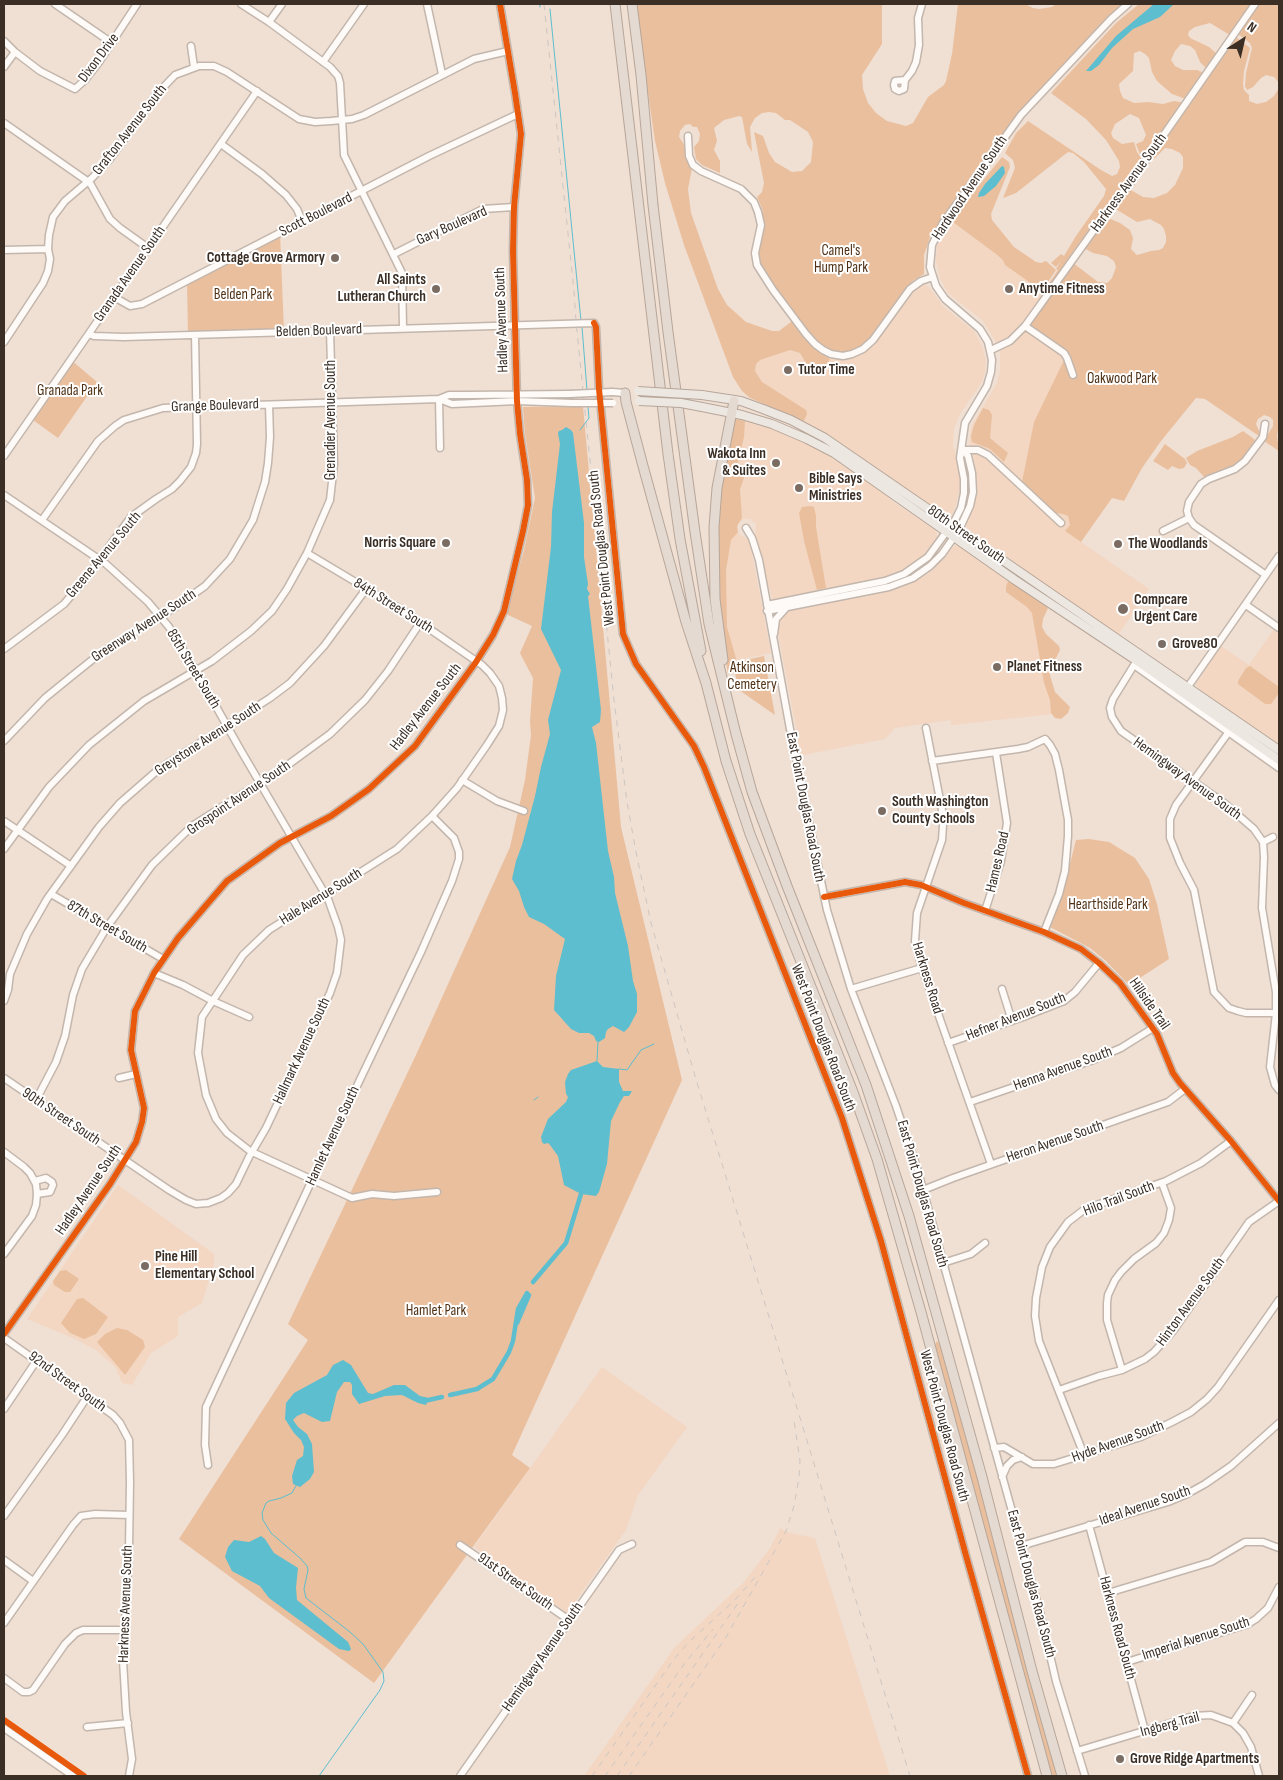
<!DOCTYPE html>
<style>
body{margin:0}
#map{position:relative;width:1283px;height:1780px;overflow:hidden;background:#f0dfd3;font-family:"Sofia Sans Condensed",sans-serif}
canvas{display:block}
.frame{position:absolute;inset:0;border:5px solid #3a2e25;pointer-events:none}
.north{position:absolute;left:1218px;top:15px;width:50px;height:50px;-webkit-text-stroke:4px #fff;paint-order:stroke;rotate:35deg;font-size:14px;font-weight:700;line-height:20px;text-align:center;color:#3a2e25}
.north::after{content:'';display:block;margin:auto;width:18px;height:22px;background:#3a2e25;clip-path:polygon(50% 0,100% 100%,50% 72%,0 100%)}
</style>
<div id="map">
<canvas width="1283" height="1780"></canvas>
<div class="frame"></div>
<div class="north">N</div>
</div>
<script>
const ctx = document.querySelector('canvas').getContext('2d');
ctx.lineJoin = 'round';
function fillPath(path, color) { ctx.fillStyle = color; ctx.fill(path, 'evenodd'); }
const poly = rows => new Path2D(rows.map(r => 'M' + r).join(''));
function stroke(path, color, width, dash) { ctx.strokeStyle = color; ctx.lineWidth = width; ctx.lineCap = dash ? 'butt' : 'round'; ctx.setLineDash(dash || []); ctx.stroke(path); }
function drawText(font, color, halo, rows, align = 'center') {
  ctx.font = font + ' "Sofia Sans Condensed",sans-serif'; ctx.lineWidth = 4; ctx.setLineDash([]); ctx.textBaseline = 'middle'; ctx.strokeStyle = halo; ctx.fillStyle = color; for (const [text, x, y, turn = 0] of rows) {
    ctx.save(); ctx.translate(x, y); ctx.rotate((+turn || 0) * Math.PI / 180); ctx.textAlign = isNaN(turn) ? turn : align; if (halo) ctx.strokeText(text, 0, 0); ctx.fillText(text, 0, 0); ctx.restore();
  }
}
const built = poly([
 [951,219,1049,288,1022,325,1010,338,997,344,983,321,948,293,940,278,936,260,937,247,942,234],
 [923,285,928,286,944,307,974,331,982,346,986,360,985,372,982,382,960,414,954,429,953,446,958,459,961,478,961,486,954,511,951,515,947,517,823,431,787,413,755,400,736,358,799,329,814,348,826,355,840,359,857,356,873,345,900,308,917,288],
 [1024,332,1030,333,1059,353,1064,360,1034,424,1057,514,1063,514,1069,517,1070,525,1065,531,1149,589,1118,635,1030,576,1006,556,970,531,966,527,974,501,977,480,974,459,969,442,972,425,997,383,1000,371,1000,351,1012,344],
 [738,417,761,423,817,448,869,482,895,503,935,530,938,537,938,540,924,557,910,568,901,572,799,597,773,601,755,538,756,524,750,519,743,519,738,524,738,531,740,535,748,539,750,544,771,653,730,662,722,582,734,420],
 [957,545,961,546,1049,606,1040,619,1053,714,951,725,951,720,895,728,885,739,803,755,802,760,777,628,778,620,788,610,791,609,901,586,928,574,939,563,951,548],
 [1274,629,1279,632,1279,747,1219,705,1197,687,1196,684,1221,646,1249,665],
 [118,1185,214,1254,214,1264,202,1303,178,1317,178,1336,151,1353,132,1385,122,1383,115,1367,96,1350,73,1338,27,1319],
 [602,1367,687,1427,638,1495,626,1530,567,1613,474,1547],
 [780,1528,790,1533,815,1538,890,1776,584,1776,674,1648,744,1582,770,1548]
]);
const green = poly([
 [635,4,882,4,882,44,862,75,863,89,868,103,876,113,887,121,906,126,913,123,928,97,944,85,946,81,952,54,958,4,1025,4,1033,8,1039,9,1052,7,1056,4,1123,4,1016,115,931,234,924,255,924,274,914,280,906,288,867,342,853,351,842,352,833,351,817,342,774,285,760,263,758,250,763,235,764,225,762,213,756,200,764,213,757,197,762,192,764,183,754,132,763,136,769,153,775,162,792,172,802,171,811,162,813,142,808,132,790,120,785,120,776,113,769,112,762,113,755,118,750,127,752,152,747,144,742,117,739,116,724,120,714,128,717,141,714,150,720,161,720,173,702,165,696,159,694,147,699,141,700,134,697,127,693,127,690,124,685,125,680,131,679,137,685,146,687,160,692,168,688,189,691,213,718,289,727,305,746,322,772,331,779,331,792,321,812,346,830,359,824,368,815,368,806,363,800,353,790,350,760,360,756,364,755,371,762,382,806,410,807,414,804,421,750,398,742,391,733,377,684,245,665,183,655,141],
 [1139,4,1252,4,1230,35,1210,23,1195,27,1189,31,1188,35,1190,38,1209,47,1217,54,1207,69,1200,62,1195,50,1190,46,1181,44,1175,51,1171,60,1175,66,1183,70,1197,70,1204,73,1186,99,1172,94,1157,81,1152,72,1149,58,1145,54,1140,51,1134,53,1133,71,1119,84,1120,91,1123,98,1134,103,1148,102,1163,104,1174,101,1184,103,1146,157,1140,154,1136,144,1143,141,1146,135,1139,118,1130,114,1115,124,1111,133,1113,138,1122,144,1134,142,1137,152,1143,161,1053,284,1044,293,1043,292,1058,270,1056,269,1061,261,1056,267,1051,263,1061,254,1064,256,1076,236,1104,196,1106,189,1084,162,1073,153,1068,152,1016,193,1003,198,1015,168,1013,160,1005,153,1016,133,1028,121,1101,170,1112,176,1117,174,1120,167,1119,161,1106,140,1086,119,1051,93,1116,23],
 [1258,4,1279,4,1279,83,1274,77,1266,75,1261,78,1253,87,1247,90,1245,86,1246,73,1252,48,1250,43,1238,34],
 [1236,37,1250,48,1244,71,1243,84,1244,90,1249,95,1249,101,1257,104,1266,102,1274,96,1279,88,1279,425,1277,436,1279,451,1264,441,1273,426,1273,420,1270,417,1264,415,1258,419,1256,424,1260,433,1259,436,1205,399,1196,398,1161,441,1142,468,1124,501,1112,498,1081,542,1065,531,1070,525,1068,516,1063,514,1054,513,1022,482,1034,422,1064,360,1059,353,1030,333,1024,333,1073,263,1098,282,1107,283,1112,278,1116,267,1114,261,1107,256,1093,253,1084,248,1106,217,1120,223,1130,230,1133,238,1131,249,1137,255,1151,251,1159,250,1163,248,1166,242,1166,236,1164,229,1161,225,1150,219,1137,222,1114,208,1129,189,1143,197,1154,198,1167,193,1175,185,1183,168,1183,157,1180,153,1172,149,1165,148,1155,158,1149,160,1234,38],
 [1002,157,1009,162,1010,167,991,214,992,220,1014,247,1036,262,1041,263,1046,261,1056,270,1042,291,1005,265,1003,260,996,254,953,222,972,194],
 [280,233,284,332,188,335,187,281],
 [71,360,97,382,58,438,30,418],
 [583,406,621,827,682,1080,512,1455,530,1468,374,1683,179,1539,308,1340,288,1324,416,1055,510,847,525,780,531,735,530,721,533,678,520,653,532,626,506,614,524,550,535,498,525,434,523,407],
 [983,408,989,410,992,415,990,438,1008,453,1004,462,990,449,972,442,971,436,974,425],
 [735,419,745,421,744,437,738,461,739,471,744,478,740,489,742,518,737,526,738,532,731,540,726,570,727,627,737,662,764,656,775,715,739,690,735,673,728,674,721,631,718,606,717,533,720,492],
 [1243,431,1254,439,1255,441,1242,459,1231,467,1205,478,1196,468,1190,465,1186,458,1197,451,1233,437],
 [1165,444,1185,459,1187,463,1184,468,1179,469,1172,466,1168,470,1153,461],
 [810,506,814,507,816,516,816,527,826,588,817,590,804,541,799,513,802,507],
 [1008,581,1048,608,1043,619,1042,627,1046,634,1059,646,1060,650,1049,672,1055,692,1070,707,1068,713,1061,719,1055,718,1051,713,1050,700,1044,683,1032,613,1027,607,1006,592,1006,587],
 [1250,666,1279,687,1279,693,1271,704,1265,704,1238,684,1238,681,1246,668],
 [1089,839,1109,842,1135,858,1149,879,1157,904,1169,959,1129,985,1106,961,1090,948,1050,927,1061,900,1076,840],
 [66,1270,79,1279,70,1292,65,1292,54,1285,53,1281,60,1271],
 [83,1298,108,1317,96,1334,84,1339,70,1333,61,1323,77,1299],
 [117,1328,127,1330,143,1340,145,1347,125,1375,97,1342,105,1334],
 [937,1341,943,1348,1060,1776,1052,1776,934,1346]
]);
const water = poly([
 [1154,4,1174,4,1160,17,1133,29,1112,48,1099,65,1091,71,1086,71,1116,36],
 [1002,166,1004,167,1005,173,996,186,984,196,978,197,979,193,985,184],
 [566,427,571,430,573,433,584,523,584,557,588,584,587,589,590,594,588,596,601,710,600,722,592,727,596,743,608,851,614,877,615,893,628,946,633,981,637,994,637,1012,629,1027,624,1032,613,1026,608,1029,606,1032,605,1038,599,1042,596,1041,594,1036,589,1033,579,1033,571,1029,554,1010,556,976,565,939,544,924,529,917,524,907,519,891,512,879,516,861,522,845,535,796,541,767,550,734,548,720,561,670,541,629,551,547,552,512,560,444,558,433,559,431,562,430],
 [597,1061,603,1067,619,1069,619,1082,623,1091,632,1091,629,1096,624,1096,620,1102,611,1121,607,1164,599,1192,596,1196,581,1194,564,1185,558,1156,550,1145,548,1143,544,1144,542,1142,541,1137,548,1119,566,1102,568,1097,566,1094,565,1082,568,1074,571,1070],
 [343,1360,351,1365,368,1393,373,1394,394,1385,405,1385,420,1396,429,1398,426,1405,418,1403,402,1395,385,1396,359,1404,352,1394,352,1385,350,1382,344,1382,337,1392,330,1421,322,1422,304,1413,297,1416,293,1420,298,1427,307,1434,312,1444,314,1472,310,1479,300,1487,293,1484,292,1476,297,1460,303,1456,304,1447,301,1440,294,1433,285,1419,286,1403,294,1393,327,1375,333,1365],
 [261,1536,265,1539,274,1553,298,1568,296,1588,297,1600,348,1642,351,1649,349,1651,339,1649,269,1598,260,1586,232,1571,225,1557,228,1547,234,1540,249,1542]
]);
const stream = poly([
 [540,4,540,7],
 [550,9,581,321],
 [582,327,587,390],
 [580,430,589,418,588,407],
 [597,1061,598,1042],
 [619,1069,627,1070,641,1050,654,1044],
 [534,1100,538,1097],
 [297,1484,292,1493,281,1498,269,1501,266,1503,262,1513,263,1520,271,1533,300,1558,307,1566,308,1570,304,1589,306,1598,350,1632,363,1644,383,1672,384,1681,380,1690,319,1776]
]);
const canal = poly([
 [533,1282,566,1243,581,1194],
 [517,1323,529,1295],
 [450,1395,477,1389,493,1379,509,1352,513,1341,518,1309,527,1293],
 [424,1401,442,1397]
]);
const minor = poly([
 [55,4,112,43],
 [241,4,269,22,330,67,338,76,340,83,344,155,402,273,403,328],
 [427,4,442,74],
 [269,22,282,4],
 [4,41,15,52,40,71,75,89,85,80,99,62,137,4],
 [191,46,194,67],
 [323,62,364,4],
 [4,67,15,52],
 [905,80,895,81,894,85,895,89,899,91,904,89,905,80,912,71,916,62,919,45,918,18,922,4],
 [4,123,90,183,110,219,120,228,148,248],
 [688,136,689,156,693,165,701,171,741,189,754,202,758,212,761,225,755,253,757,265,773,290,806,334,815,344,823,350,831,354,843,356,852,354,863,349,873,340,910,289,921,281,933,277],
 [221,144,262,174,286,195,297,209,302,221],
 [4,250,48,249],
 [394,254,483,209,514,207],
 [114,297,130,306,142,304,429,156,518,114],
 [594,323,596,327,599,389,623,634,636,664,694,746,704,767,842,1118,881,1241,965,1552,1028,1776],
 [1025,326,1064,353,1067,358,1073,375],
 [89,334,94,336,124,337,594,323],
 [4,342,43,283,48,271,50,259,48,249,49,235,53,217,65,201,92,178,109,160,156,95,175,75,199,66,214,66,227,72,299,119,315,122,331,121,352,119,364,115,474,59,508,51],
 [991,350,1010,341,1025,326,1104,216,1131,182,1255,4],
 [612,392,625,393],
 [439,399,452,404,517,401,572,403],
 [439,399,440,448],
 [1265,424,1263,437,1245,461,1235,469,1209,479,1201,484,1189,502,1187,511,1189,518,1194,525,1266,575],
 [963,450,978,450,988,455,1061,523],
 [4,456,257,91],
 [4,495,106,564,148,602,169,627,196,671,240,749,328,899,338,927,341,940,337,973,330,993,266,1128,249,1157,236,1184,228,1193,221,1198,208,1203,196,1204,186,1200,169,1190,4,1078],
 [42,520,98,441,115,426,124,420,163,408,439,399,449,395,469,395,570,394],
 [746,528,752,538,759,560,790,729,827,910,851,989,896,1106,917,1168,1041,1616,1056,1681,1085,1776],
 [1163,531,1189,518],
 [307,553,399,608,482,665,490,673,499,686,502,698,503,710,499,726,487,745,457,788,432,816,397,849,269,930,243,955,202,1017,198,1053,206,1095,216,1119,227,1133,250,1151,352,1198,372,1194,394,1196,437,1192],
 [767,605,885,581,904,574,928,557,955,520,961,508,964,493,964,479,960,458,965,423,987,386,991,372,992,360,988,342,980,329,945,299,936,286,930,267,932,245,943,223,1021,115,1111,19,1128,4],
 [1246,605,1279,628],
 [767,611,889,587,913,578,930,566,942,554,959,530,970,506,973,492,972,473,968,456,963,450],
 [774,634,776,619,786,608],
 [4,649,64,604,86,578,131,517,156,499,172,489,180,481,191,467,196,453,197,444,195,335],
 [1139,657,1113,699,1110,708,1112,717,1121,731,1224,803,1254,829,1263,842,1264,857,1262,908,1276,992,1276,1013,1270,1067,1275,1085,1279,1090],
 [1134,665,1279,768],
 [1185,691,1279,556],
 [926,728,942,810,943,825,942,840,917,913,915,941,922,968,991,1164],
 [1228,733,1176,805,1170,819,1170,838,1180,863,1194,890,1214,992,1229,1008,1238,1011,1246,1013,1276,1013],
 [4,741,45,698,72,676,102,652,174,608,205,586,230,559,253,520,265,482,268,463,270,437,269,405],
 [932,761,1018,749,1028,747,1045,739,1050,745,1055,754,1059,770,1068,820,1068,836,1065,871,1059,894,1044,932],
 [462,780,497,801,524,811],
 [4,821,71,866],
 [1263,842,1273,837],
 [4,849,49,787,89,745,144,701,212,661,251,631,272,611,287,589,307,553,330,500,334,464,330,331],
 [51,894,163,959],
 [824,897,905,882,921,885,964,903,1044,932,1081,949,1099,963,1120,983,1157,1034,1173,1073,1180,1083,1231,1141,1279,1201],
 [985,911,1001,861,1007,823,996,753],
 [154,973,183,985,213,1001,249,1017],
 [851,989,922,968],
 [1002,989,1012,1021],
 [4,1001,8,990,10,974,27,934,47,899,99,827,120,803,159,769,270,698,290,683,324,646,366,589],
 [948,1043,1023,1017,1064,1001,1075,992,1099,963],
 [119,1078,136,1074],
 [36,1100,56,1062,65,1036,73,995,82,969,107,927,152,865,192,826,285,767,330,734,365,700,388,671,420,623],
 [970,1102,1093,1060,1121,1048,1153,1028],
 [4,1152,24,1167,30,1173,36,1184,37,1194,36,1205,32,1216,4,1254],
 [35,1181,46,1178,52,1182,53,1185,50,1192,37,1194],
 [923,1190,953,1178,1168,1102,1185,1089],
 [943,1263,971,1254,985,1243],
 [4,1334,110,1184,136,1142,142,1122,144,1108,131,1050,135,1011,154,973,178,938,227,881,280,843,331,816,369,789,415,746,476,662,493,635,504,611,523,531,528,505,527,480,520,434,517,401,513,251,514,207,521,134,515,93,500,4],
 [4,1338,113,1415,120,1423,129,1440,130,1482,129,1549,123,1660,126,1712,132,1759,129,1776],
 [1122,1370,1107,1320,1107,1303,1108,1295,1115,1280,1121,1272,1134,1259,1156,1243,1164,1233,1169,1220,1171,1208,1162,1183],
 [1059,1390,1099,1376,1122,1370,1145,1359,1154,1352,1173,1331,1249,1222,1279,1201],
 [4,1409,37,1360],
 [994,1448,1004,1447,1033,1464,1054,1464,1141,1437,1172,1422,1191,1412,1207,1399,1218,1387,1279,1300],
 [1084,1455,1039,1341,1035,1316,1036,1298,1042,1267,1050,1247,1068,1222,1085,1209,1166,1181,1201,1163,1231,1141],
 [208,1465,205,1445,206,1407,312,1180,421,952,452,881,459,859,459,852,454,838,432,816],
 [1002,1477,1007,1466,1013,1460,1022,1457],
 [4,1516,62,1435,87,1397],
 [1089,1525,1145,1731],
 [460,1545,569,1620],
 [1021,1546,1168,1502,1187,1494,1205,1484,1231,1466,1279,1423],
 [4,1560,33,1581],
 [1108,1593,1211,1562,1245,1542,1263,1542,1279,1548],
 [4,1623,73,1525,81,1516,95,1514,129,1515],
 [1127,1662,1248,1624,1256,1619,1268,1608,1279,1587],
 [4,1678,23,1692,29,1692,33,1690,65,1644,76,1633,83,1630,124,1630],
 [1233,1723,1252,1695],
 [87,1727,128,1723],
 [4,1728,73,1776],
 [1077,1751,1194,1716,1211,1715,1233,1723,1243,1733,1251,1747,1259,1776],
 [460,1776,619,1550,632,1544]
]);
const major = poly([
 [702,395,741,401,763,409,791,420,825,438,1279,750],
 [702,407,742,415,772,424,807,439,834,453,1015,580,1137,661,1279,760]
]);
const highway = poly([
 [615,4,668,454,680,539,701,651],
 [632,4,641,75,653,205,668,332,695,532,709,624,716,653,736,734,752,792,787,886,866,1085,909,1216,982,1477,1032,1671,1062,1776],
 [625,393,626,402,643,466,686,622,706,683,726,761,750,834,853,1092,877,1159,921,1312,1047,1776],
 [723,660,715,599,714,527,717,488,734,401]
]);
const rail = poly([
 [544,4,574,291,576,321,614,700,627,802,636,852,651,923,695,1076,910,1776],
 [592,1776,674,1659,690,1641,735,1600,756,1576],
 [605,1776,685,1663,713,1629],
 [617,1776,741,1599],
 [629,1776,725,1639,786,1531,794,1506,799,1478,800,1461,794,1420]
]);
const minorBridge = poly([
 [570,394,612,392],
 [572,403,613,403]
]);
const majorBridge = poly([
 [638,391,702,395],
 [639,401,681,403,702,407]
]);
const cycleway = poly([
 [594,323,596,327,599,389,623,634,636,664,694,746,704,767,842,1118,881,1241,965,1552,1028,1776],
 [824,897,905,882,921,885,964,903,1044,932,1081,949,1099,963,1120,983,1157,1034,1173,1073,1180,1083,1231,1141,1279,1201],
 [4,1334,110,1184,136,1142,142,1122,144,1108,131,1050,135,1011,154,973,178,938,227,881,280,843,331,816,369,789,415,746,476,662,493,635,504,611,523,531,528,505,527,480,520,434,517,401,513,251,514,207,521,134,515,93,500,4],
 [4,1720,84,1776]
]);
const markers = [
 [335,258,5,"#7a6c62"],
 [436,289,5,"#7a6c62"],
 [1009,289,5,"#7a6c62"],
 [788,370,5,"#7a6c62"],
 [776,463,5,"#7a6c62"],
 [799,488,5,"#7a6c62"],
 [446,543,5,"#7a6c62"],
 [1118,544,5,"#7a6c62"],
 [1123,609,6,"#7a6c62"],
 [1162,644,5,"#7a6c62"],
 [997,667,5,"#7a6c62"],
 [882,811,5,"#7a6c62"],
 [145,1266,5,"#7a6c62"],
 [1120,1759,5,"#7a6c62"]
];
const streetNames = [
 ["Dixon Drive",99,58,-53],
 ["Grafton Avenue South",130,130,-52],
 ["Harkness Avenue South",1129,183,-54],
 ["Hardwood Avenue South",970,188,-56],
 ["Scott Boulevard",316,215,-27],
 ["Gary Boulevard",452,226,-24],
 ["Granada Avenue South",130,274,-55],
 ["Hadley Avenue South",502,320,-92],
 ["Belden Boulevard",319,331,-2],
 ["Grange Boulevard",215,406,-2],
 ["Grenadier Avenue South",331,420,-90],
 ["80th Street South",966,535,35],
 ["West Point Douglas Road South",602,548,-96],
 ["Greene Avenue South",104,555,-50],
 ["84th Street South",393,606,32],
 ["Greenway Avenue South",144,626,-33],
 ["85th Street South",193,669,59],
 ["Hadley Avenue South",426,707,-52],
 ["Greystone Avenue South",208,739,-33],
 ["Hemingway Avenue South",1187,779,36],
 ["Grospoint Avenue South",239,798,-34],
 ["East Point Douglas Road South",805,807,79],
 ["Hames Road",998,862,-77],
 ["Hale Avenue South",321,897,-32],
 ["87th Street South",107,927,30],
 ["Harkness Road",927,978,73],
 ["Hillside Trail",1149,1004,55],
 ["Hefner Avenue South",1016,1017,-22],
 ["West Point Douglas Road South",823,1038,69],
 ["Hallmark Avenue South",302,1051,-65],
 ["Henna Avenue South",1063,1069,-20],
 ["90th Street South",61,1117,34],
 ["Hamlet Avenue South",333,1136,-65],
 ["Heron Avenue South",1055,1142,-19],
 ["Hadley Avenue South",89,1190,-56],
 ["East Point Douglas Road South",922,1194,74],
 ["Hilo Trail South",1119,1199,-21],
 ["Hinton Avenue South",1191,1302,-54],
 ["92nd Street South",67,1382,36],
 ["West Point Douglas Road South",944,1426,75],
 ["Hyde Avenue South",1118,1442,-20],
 ["Ideal Avenue South",1145,1506,-19],
 ["91st Street South",515,1582,35],
 ["East Point Douglas Road South",1031,1584,75],
 ["Harkness Avenue South",126,1604,-88],
 ["Harkness Road South",1117,1628,75],
 ["Imperial Avenue South",1196,1639,-18],
 ["Hemingway Avenue South",543,1657,-55],
 ["Ingberg Trail",1170,1725,-15]
];
const parkNames = [
 ["Camel's",841,251],
 ["Hump Park",841,268],
 ["Belden Park",243,295],
 ["Oakwood Park",1122,379],
 ["Granada Park",70,391],
 ["Atkinson",752,668],
 ["Cemetery",752,685],
 ["Hearthside Park",1108,905],
 ["Hamlet Park",436,1311]
];
const poiNames = [
 ["Cottage Grove Armory",325,258,"right"],
 ["All Saints",426,280,"right"],
 ["Lutheran Church",426,297,"right"],
 ["Anytime Fitness",1019,289],
 ["Tutor Time",798,370],
 ["Wakota Inn",766,454,"right"],
 ["& Suites",766,471,"right"],
 ["Bible Says",809,479],
 ["Ministries",809,496],
 ["Norris Square",436,543,"right"],
 ["The Woodlands",1128,544],
 ["Compcare",1134,600],
 ["Urgent Care",1134,617],
 ["Grove80",1172,644],
 ["Planet Fitness",1007,667],
 ["South Washington",892,802],
 ["County Schools",892,819],
 ["Pine Hill",155,1257],
 ["Elementary School",155,1274],
 ["Grove Ridge Apartments",1130,1759]
];
fillPath(built, '#f3d7c2');
fillPath(green, '#eabf9d');
fillPath(water, '#5dbecf');
stroke(stream, '#5dbecf', 1);
stroke(canal, '#5dbecf', 4.5);
stroke(minor, '#c3b6ac', 9);
stroke(major, '#b7a699', 10);
stroke(highway, '#b7a699', 11);
stroke(minor, '#fdfaf8', 6);
stroke(major, '#ede7e1', 8);
stroke(highway, '#e4dad1', 9);
stroke(rail, '#cbc6c2', 1, [6, 6]);
stroke(minorBridge, '#c3b6ac', 9, []);
stroke(majorBridge, '#b7a699', 10, []);
stroke(minorBridge, '#fdfaf8', 6);
stroke(majorBridge, '#ede7e1', 8);
stroke(cycleway, '#e8590c', 6);
for (const [x, y, r, color] of markers) { const dot = new Path2D(); dot.arc(x, y, r, 0, 2 * Math.PI); ctx.fillStyle = color; ctx.fill(dot); stroke(dot, '#fff', 2); }
drawText('15px', '#3a2e25', '#fff', streetNames);
drawText('15px', '#4f3116', '#fff', parkNames);
drawText('bold 15px', '#3a2e25', '#fff', poiNames, 'left');
</script>
